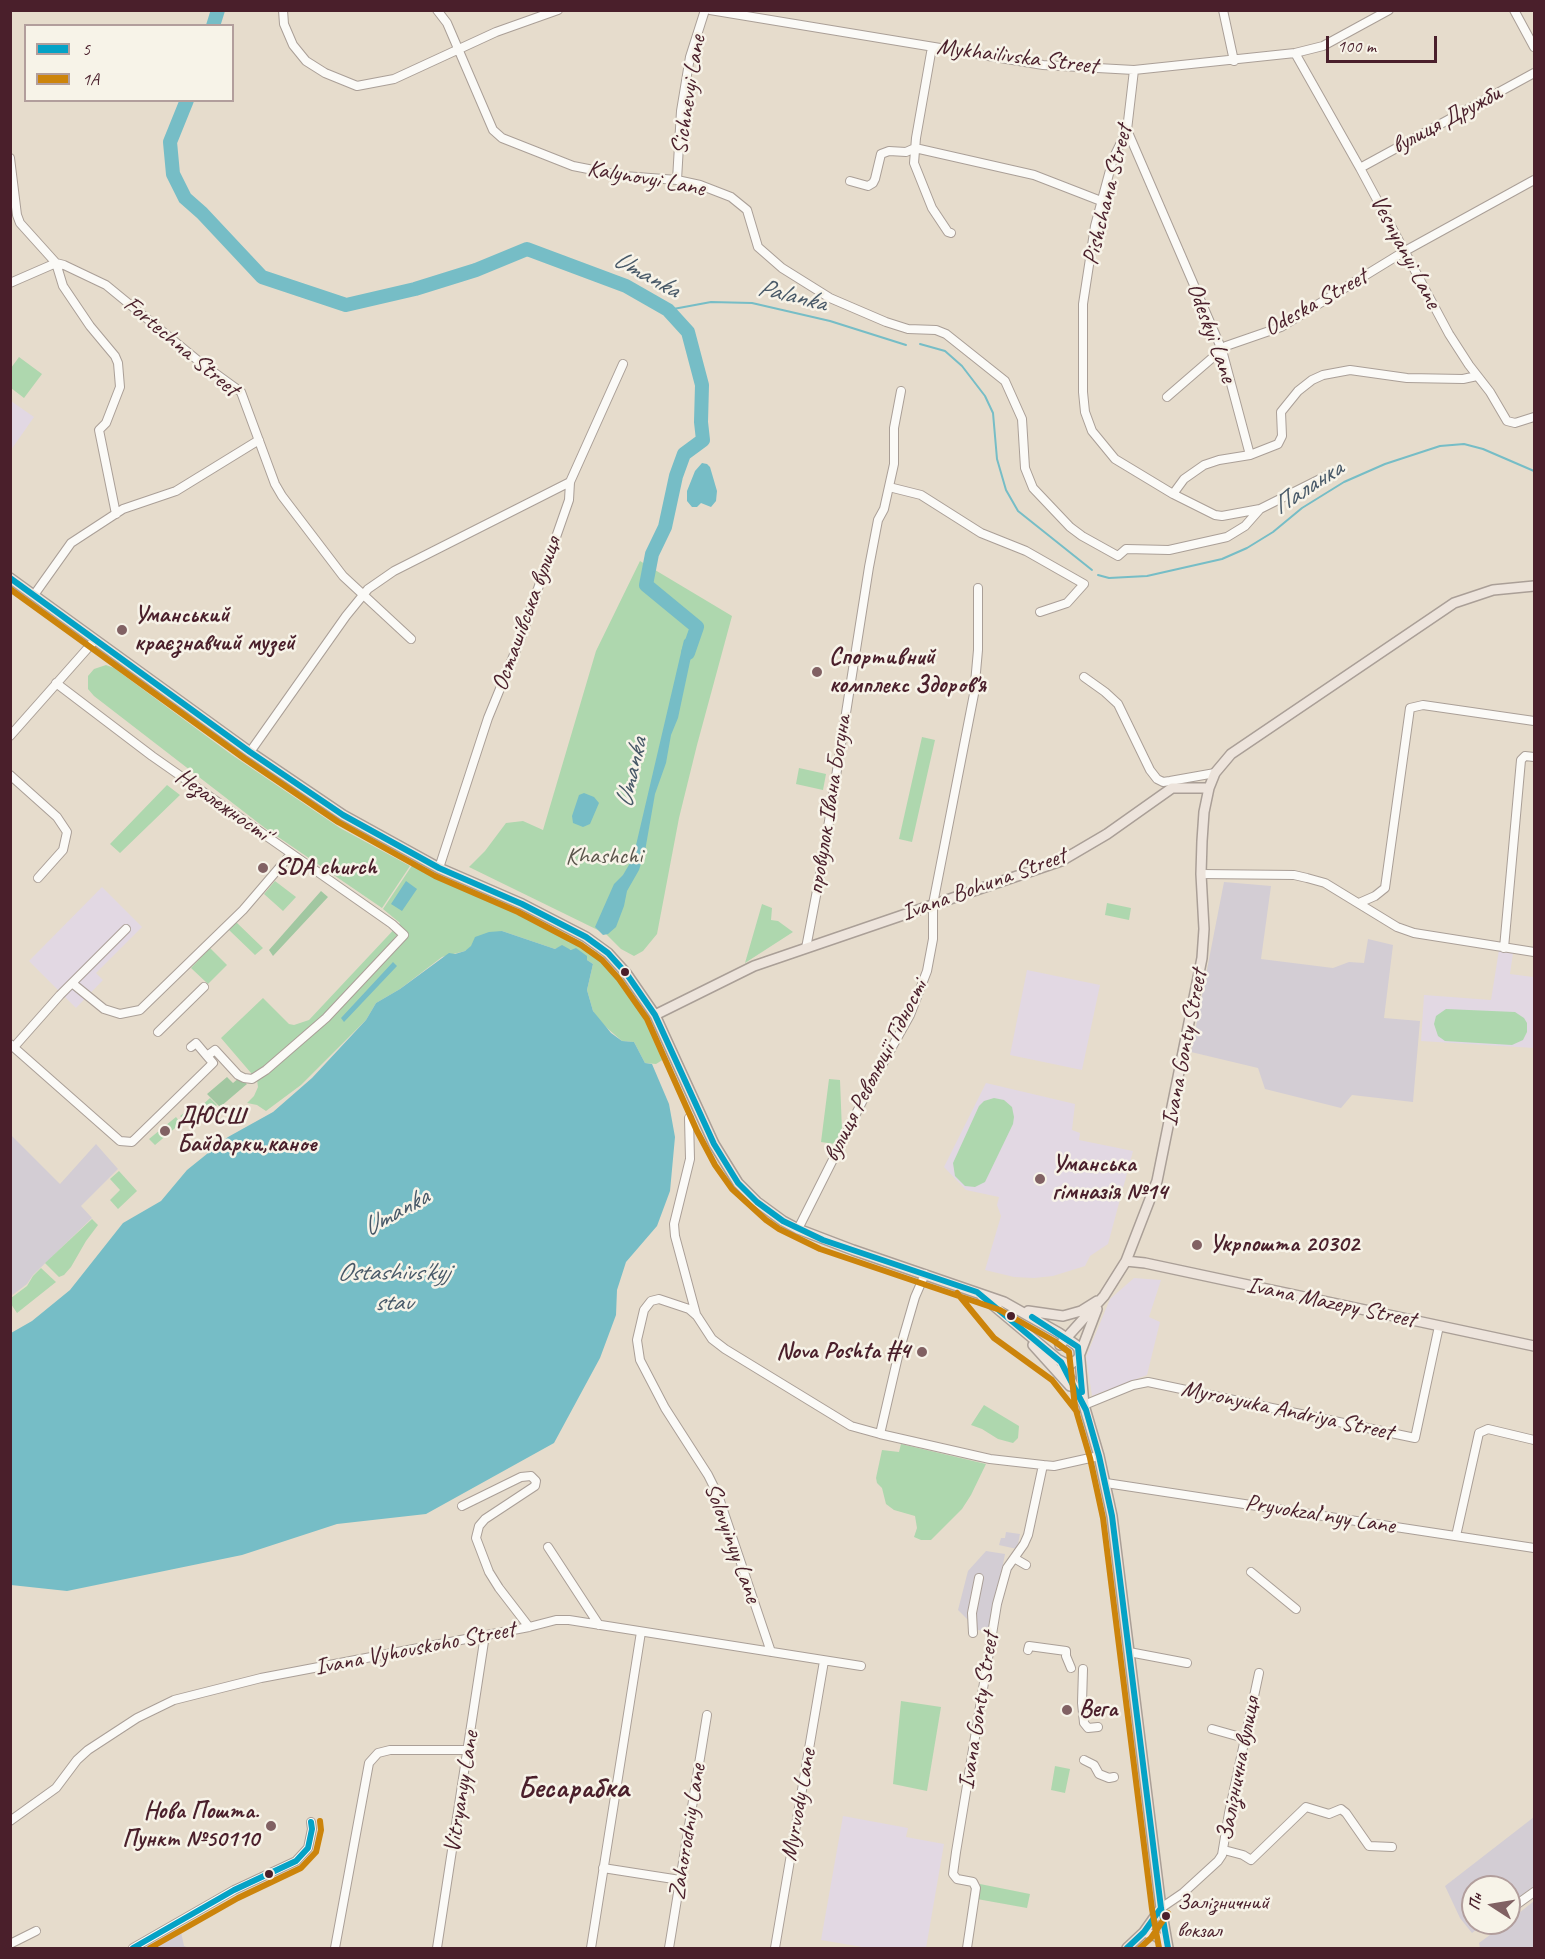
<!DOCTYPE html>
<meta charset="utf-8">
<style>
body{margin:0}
#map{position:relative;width:1545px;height:1959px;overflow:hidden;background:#e6dccc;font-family:Caveat,sans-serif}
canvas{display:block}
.frame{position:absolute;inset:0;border:12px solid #4a1f2b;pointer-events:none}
.legend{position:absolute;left:24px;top:24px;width:210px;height:78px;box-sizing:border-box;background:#f7f3e8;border:2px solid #b29e9c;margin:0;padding:8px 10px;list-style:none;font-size:18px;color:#4a1f2b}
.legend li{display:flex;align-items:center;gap:12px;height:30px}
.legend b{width:30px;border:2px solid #b29e9c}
.north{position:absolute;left:1461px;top:1875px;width:60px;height:60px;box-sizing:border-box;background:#f7f3e8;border:2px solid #b29e9c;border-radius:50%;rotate:282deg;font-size:16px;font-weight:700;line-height:24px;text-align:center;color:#4a1f2b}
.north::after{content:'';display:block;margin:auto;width:21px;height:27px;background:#816163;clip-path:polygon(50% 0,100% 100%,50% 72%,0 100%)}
.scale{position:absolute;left:1326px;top:36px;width:111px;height:27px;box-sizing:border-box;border:3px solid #4a1f2b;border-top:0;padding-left:8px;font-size:18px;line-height:21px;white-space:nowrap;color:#4a1f2b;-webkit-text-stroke:4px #f7f3e8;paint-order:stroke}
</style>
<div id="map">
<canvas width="1545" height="1959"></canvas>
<div class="frame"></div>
<ul class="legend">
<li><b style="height:8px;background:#04a2c6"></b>5</li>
<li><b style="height:8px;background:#cc840b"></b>1А</li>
</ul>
<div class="north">Пн</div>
<div class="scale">100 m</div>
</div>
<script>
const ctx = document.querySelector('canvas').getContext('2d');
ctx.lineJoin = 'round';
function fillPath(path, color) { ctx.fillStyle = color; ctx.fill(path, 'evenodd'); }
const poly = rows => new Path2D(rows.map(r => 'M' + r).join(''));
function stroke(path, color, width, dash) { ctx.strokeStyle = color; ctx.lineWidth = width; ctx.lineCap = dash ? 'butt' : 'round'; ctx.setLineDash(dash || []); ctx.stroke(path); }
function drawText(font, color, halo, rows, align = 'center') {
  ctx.font = font + ' Caveat,sans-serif'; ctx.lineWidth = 5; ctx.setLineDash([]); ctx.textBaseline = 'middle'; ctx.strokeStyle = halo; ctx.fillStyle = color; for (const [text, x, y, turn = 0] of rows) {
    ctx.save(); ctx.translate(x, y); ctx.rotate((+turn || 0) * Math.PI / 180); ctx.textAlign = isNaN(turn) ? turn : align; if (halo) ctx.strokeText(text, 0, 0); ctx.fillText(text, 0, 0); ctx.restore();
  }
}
const built = poly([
 [11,401,34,417,11,450],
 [102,887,142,927,96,973,103,980,76,1008,29,961],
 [1499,950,1513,953,1510,974,1533,977,1534,969,1534,1048,1421,1041,1424,995,1491,1000],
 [1027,970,1100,985,1082,1070,1010,1055],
 [986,1083,1075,1104,1072,1130,1080,1133,1079,1140,1133,1151,1108,1244,1090,1256,1085,1266,1053,1276,1034,1278,1014,1277,985,1270,1001,1216,997,1205,999,1197,966,1190,944,1167],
 [1134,1278,1161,1280,1149,1317,1160,1322,1147,1375,1092,1396,1086,1357,1110,1299],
 [843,1816,908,1828,906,1837,944,1844,926,1948,868,1948,821,1940]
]);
const industrial = poly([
 [1224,882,1271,886,1261,959,1333,968,1349,962,1364,963,1368,939,1393,945,1384,1018,1420,1021,1413,1102,1352,1095,1341,1108,1265,1089,1258,1068,1191,1052],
 [11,1135,60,1184,96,1144,118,1169,81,1206,92,1218,33,1275,27,1284,11,1296],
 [1006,1532,1020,1534,1017,1549,999,1545,1001,1538,1005,1538],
 [986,1551,1005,1554,990,1632,978,1630,958,1610,968,1571],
 [1534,1817,1534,1886,1509,1905,1509,1887,1473,1887,1473,1923,1485,1923,1472,1933,1460,1918,1445,1886],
 [1534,1901,1534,1948,1480,1948,1479,1943,1506,1923,1509,1923,1509,1921],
 [180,1927,184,1946,189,1948,143,1948]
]);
const green = poly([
 [19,357,42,374,24,398,11,388,11,368],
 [640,561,732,616,697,745,679,818,657,934,643,951,634,956,621,949,606,934,469,867,485,851,506,823,523,821,543,830,596,651],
 [106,665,114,668,232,755,340,828,410,866,382,908,265,828,94,696,88,689,88,676,94,669],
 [922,737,935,740,912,842,899,839],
 [799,768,826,774,823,790,796,784],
 [167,785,180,795,120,853,110,844],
 [413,864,596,952,620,978,636,1000,666,1055,664,1059,656,1064,645,1063,634,1042,622,1041,600,1022,593,1011,587,990,593,964,572,950,560,947,555,949,502,931,465,951,442,957,400,989,376,1003,366,1020,301,1085,266,1111,257,1105,247,1103,254,1096,258,1087,257,1080,221,1038,263,998,289,1024,294,1025,309,1020,400,923,383,909],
 [275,881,296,897,283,911,264,894],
 [1107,903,1131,908,1129,920,1105,915],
 [762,904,772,908,771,920,778,921,793,932,745,963],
 [236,922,263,948,255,955,229,930],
 [210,948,227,965,208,984,191,968],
 [1446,1009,1515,1012,1524,1018,1527,1023,1527,1032,1523,1040,1512,1045,1445,1041,1438,1036,1434,1024,1436,1016],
 [829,1079,840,1080,842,1131,835,1144,821,1142],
 [210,1098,217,1105,192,1128,180,1116,195,1104,199,1108],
 [994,1098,1004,1100,1012,1107,1014,1117,1013,1124,985,1182,975,1187,965,1186,955,1176,953,1163,979,1106,984,1101],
 [176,1117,181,1123,155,1145,149,1139],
 [119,1171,137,1191,118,1209,110,1200,120,1190,110,1179],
 [92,1219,98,1225,86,1241,71,1267,64,1275,59,1277,45,1263],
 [41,1268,56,1282,17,1313,11,1304,11,1298,27,1286,33,1276],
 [984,1405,1019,1426,1018,1438,1013,1443,998,1439,982,1429,971,1425],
 [901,1444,986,1464,971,1495,962,1509,931,1540,921,1540,914,1537,917,1528,915,1516,894,1510,886,1504,882,1488,877,1483,876,1478,882,1450,899,1452],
 [901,1701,941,1707,927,1791,893,1784],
 [1055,1766,1070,1769,1065,1793,1051,1790],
 [980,1884,1030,1894,1027,1908,977,1899]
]);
const forest = poly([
 [321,891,328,897,273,956,269,950],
 [227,1077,233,1083,239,1078,247,1084,220,1107,207,1094]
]);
const water = poly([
 [702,463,707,464,710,467,717,491,716,501,711,507,701,503,697,507,692,507,687,501,687,491,695,471],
 [688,637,695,638,678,718,671,735,666,763,655,794,645,851,639,870,627,891,624,906,616,927,608,934,603,935,595,927,614,884,623,875,633,858,683,644,684,640],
 [584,793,594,797,599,803,590,824,583,827,573,823,572,816,579,795],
 [406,881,417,889,402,911,391,904],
 [502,931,555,949,562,945,571,950,576,948,587,956,587,960,593,964,587,990,593,1011,611,1033,622,1041,634,1042,645,1063,652,1064,669,1104,675,1137,670,1191,657,1226,626,1262,617,1290,616,1315,600,1358,554,1443,426,1514,337,1524,242,1555,67,1591,11,1585,11,1333,32,1321,70,1290,123,1223,161,1201,187,1170,228,1137,273,1112,312,1078,366,1020,376,1003,400,989,449,953,455,954,465,951,471,946,475,937,489,932],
 [393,962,397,966,344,1022,341,1018]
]);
const stream = poly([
 [668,310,711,302,752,303,830,321,906,345],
 [920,344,945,351,962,366,985,396,993,413,997,459,1006,490,1018,511,1092,570],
 [1098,575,1109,578,1147,576,1222,559,1247,548,1273,532,1302,508,1344,482,1385,464,1440,446,1464,444,1483,449,1534,471]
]);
const river = poly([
 [213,26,218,10],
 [187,100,170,142,173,174,185,198,202,213,262,277,346,305,415,289,476,270,527,249,626,286,668,310,688,332,702,385,701,422,703,440,684,454,676,476,665,527,652,554,646,585,697,627,688,653]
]);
const minor = poly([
 [283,10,284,24,293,45,306,61,325,73,357,86,394,79,496,32,558,10],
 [437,10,447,23,493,130,502,138,573,166,624,176,677,180,700,185,731,197,747,210,758,247,782,268,830,298,886,322,908,329,936,330,946,334,1005,381,1022,419,1025,468,1033,488,1070,527,1082,536,1118,556,1126,549,1169,550,1227,537,1245,526,1260,509,1338,470],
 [710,10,1043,65,1134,70,1295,53,1323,46,1389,10],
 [1223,10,1234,61],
 [1514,10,1534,47],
 [932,47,916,138,914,163,932,208,948,232,951,233],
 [1295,53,1360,168,1449,334,1469,365,1490,392,1507,421,1515,423,1534,417],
 [1134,70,1127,130,1113,159,1095,226,1083,304,1083,392,1085,412,1092,431,1115,459,1173,494,1215,515,1222,516,1260,509],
 [1127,130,1222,350,1250,455],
 [10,158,17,215,20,223,56,263,64,265,106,285,201,363,241,392,275,484,282,496,343,576,411,639],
 [1360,168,1534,73],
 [677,180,681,111,690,57,705,10],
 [850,181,868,186,873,183,875,179,881,154,889,151,906,152,915,148,1034,175,1101,201],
 [56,263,63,286,90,326,115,356,118,363,120,387,106,423,99,430,116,514],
 [10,283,56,263],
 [1167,397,1226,346,1281,327,1405,251,1534,180],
 [889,487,921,495,981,533,1026,551,1084,584,1067,603,1040,612],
 [1173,494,1184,479,1204,465,1219,460,1250,455,1278,444,1282,436,1281,412,1298,391,1312,380,1323,375,1350,370,1407,378,1463,379,1477,376],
 [34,595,71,543,123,509,176,491,259,440],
 [1084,677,1105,692,1118,704,1150,770,1157,779,1163,782,1170,781,1215,773],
 [10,736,95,640],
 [250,752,346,616,368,589,394,571,570,482],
 [10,775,57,817,67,832,63,850,38,878],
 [439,868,488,718,520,640,569,500,570,482,623,364],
 [1201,874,1294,875,1307,878,1325,883,1397,927,1414,933,1534,952],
 [1359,903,1375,896,1385,888,1410,708,1423,705,1534,721],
 [806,948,823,859,869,567,878,520,884,509,894,464,894,428,901,391],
 [1504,948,1521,760,1525,756,1534,757],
 [72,983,104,1009,120,1014,140,1010,243,910,291,854],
 [158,1032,204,987],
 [10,1044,120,1141,132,1142,208,1068,213,1063,207,1056,215,1050,238,1075,244,1078,252,1079,266,1070,326,1018,404,935,392,924,152,756,56,683],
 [14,1047,60,995,126,929],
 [191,1047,196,1043,207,1056],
 [689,1118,690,1159,674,1224,675,1236,696,1314],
 [798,1229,868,1090,910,1015,927,971,933,939,933,904,974,694,978,650,978,588],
 [925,1274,915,1297,899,1352,880,1434,990,1459,1043,1465,1054,1466,1099,1456],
 [1084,1405,1133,1385,1148,1382,1415,1438,1439,1326],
 [1106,1483,1534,1548],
 [462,1506,521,1477,531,1476,536,1481,535,1486,485,1519,479,1526,476,1538,489,1572,499,1588,529,1627],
 [1456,1536,1479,1433,1488,1429,1534,1440],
 [548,1547,599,1625],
 [1014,1558,1026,1565],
 [1251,1572,1296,1609],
 [973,1633,972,1613,979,1578],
 [1028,1650,1029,1646,1066,1651,1066,1656,1071,1668],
 [771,1652,718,1495,708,1475,665,1408,640,1360,637,1340,644,1310,651,1301,659,1299,689,1309,697,1316,712,1339,725,1349,851,1426,880,1434],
 [1129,1652,1187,1663],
 [1083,1669,1082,1703,1084,1723,1088,1728,1098,1727],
 [1212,1729,1244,1738],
 [1084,1760,1094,1765,1099,1774,1109,1778,1114,1777],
 [10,1821,56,1788,77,1760,88,1750,137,1718,174,1700,261,1678,529,1627,556,1620,569,1620,861,1666],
 [1224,1850,1243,1855,1251,1860,1306,1807,1329,1814,1341,1809,1346,1813,1369,1846,1392,1847],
 [603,1868,680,1880],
 [1161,1908,1183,1893,1218,1861,1222,1855,1229,1813,1259,1673],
 [1509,1910,1534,1892],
 [10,1944,36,1931],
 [133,1948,234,1890,296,1861,308,1848,312,1829,311,1822],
 [335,1948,369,1763,378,1753,390,1750,467,1750],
 [437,1948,485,1635],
 [591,1948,641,1632],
 [669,1948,707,1715],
 [775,1948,824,1661],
 [967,1948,976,1888,973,1882,957,1879,953,1874,956,1852,997,1604,1007,1568,1024,1544,1028,1535,1043,1465]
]);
const major = poly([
 [10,578,250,752,343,815,439,868,522,904,586,937,608,953,626,973,655,1015,714,1144,738,1183,757,1202,783,1221,798,1229,853,1250,1004,1302,1059,1333,1076,1345,1079,1349,1084,1405],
 [655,1015,754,966,1061,861,1107,834,1172,788,1209,788],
 [1126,1261,1145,1263,1534,1346],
 [981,1295,1061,1362,1084,1405,1099,1456,1112,1516,1161,1908,1168,1948],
 [1028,1311,1063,1316,1081,1311,1097,1301],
 [1033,1345,1070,1386],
 [1060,1345,1104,1296,1126,1261,1157,1181,1202,958,1204,929,1201,874,1202,841,1204,812,1209,788,1215,773,1231,754,1454,603,1493,590,1534,586],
 [1059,1360,1069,1365,1078,1359,1097,1309],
 [1144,1932,1156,1936,1163,1941,1166,1948],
 [1127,1948,1144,1932,1161,1908]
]);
const bus1 = poly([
 [10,578,250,752,343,815,439,868,522,904,586,937,608,953,626,973,655,1015,714,1144,738,1183,757,1202,783,1221,823,1240,977,1292,1061,1362,1086,1410,1099,1456,1112,1516,1161,1908,1168,1948],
 [1032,1317,1078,1347,1082,1392],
 [133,1948,234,1890,296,1861,308,1848,312,1829,311,1822],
 [1127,1948,1144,1932,1161,1908]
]);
const bus2 = poly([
 [10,589,245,759,338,822,435,876,518,912,581,945,602,960,619,979,647,1019,697,1131,715,1165,732,1189,766,1220,779,1229,820,1249,1000,1310,1054,1341,1069,1352,1075,1407,1090,1458,1103,1518,1152,1909,1159,1948],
 [957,1293,994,1338,1052,1380,1077,1412],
 [150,1948,238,1898,301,1868,316,1852,321,1830,320,1821],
 [1140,1948,1151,1938,1168,1913]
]);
const markers = [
 [122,630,6,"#816163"],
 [817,672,6,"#816163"],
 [263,868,6,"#816163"],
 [625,972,5,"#4a1f2b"],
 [165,1131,6,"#816163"],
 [1040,1179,6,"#816163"],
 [1197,1245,6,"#816163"],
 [1011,1316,5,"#4a1f2b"],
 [922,1352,6,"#816163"],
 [1067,1710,6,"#816163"],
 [271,1826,6,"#816163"],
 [269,1874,5,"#4a1f2b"],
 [1166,1916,5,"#4a1f2b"]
];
const busNames = [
 ["Залізничний",1177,1903],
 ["вокзал",1177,1931]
];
const streetNames = [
 ["Mykhailivska Street",1017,57,7],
 ["Sichnevyi Lane",689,95,-81],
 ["вулиця Дружби",1447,120,-28],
 ["Kalynovyi Lane",646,179,10],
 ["Pishchana Street",1108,195,-76],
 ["Vesnyanyi Lane",1405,252,62],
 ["Odeska Street",1316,303,-29],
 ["Odeskyi Lane",1211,333,70],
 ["Fortechna Street",181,347,40],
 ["Осташівська вулиця",527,614,-70],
 ["провулок Івана Богуна",830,805,-81],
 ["Незалежності'",223,806,35],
 ["Ivana Bohuna Street",984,885,-20],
 ["Ivana Gonty Street",1185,1048,-79],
 ["вулиця Революції Гідності",876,1071,-63],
 ["Ivana Mazepy Street",1331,1303,12],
 ["Myronyuka Andriya Street",1287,1411,12],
 ["Pryvokzalʹnyy Lane",1320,1515,9],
 ["Solovyinyy Lane",732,1543,70],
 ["Ivana Vyhovskoho Street",415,1649,-11],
 ["Ivana Gonty Street",979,1711,-81],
 ["Залізнична вулиця",1239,1769,-79],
 ["Vitryanyy Lane",462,1792,-81],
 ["Myrvody Lane",799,1805,-80],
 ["Zahorodniy Lane",688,1832,-81]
];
const poiNames = [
 ["Уманський",134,616],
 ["краєзнавчий музей",134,644],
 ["Спортивний",829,658],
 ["комплекс Здоров'я",829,686],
 ["SDA church",275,868],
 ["ДЮСШ",177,1117],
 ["Байдарки,каное",177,1145],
 ["Уманська",1052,1165],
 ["гімназія №14",1052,1193],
 ["Укрпошта 20302",1209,1245],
 ["Nova Poshta #4",910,1352,"right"],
 ["Вега",1079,1710],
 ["Нова Пошта.",259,1812,"right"],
 ["Пункт №50110",259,1840,"right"]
];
const parkNames = [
 ["Khashchi",604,857]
];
const waterNames = [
 ["Umanka",646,275,29],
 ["Palanka",792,296,14],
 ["Паланка",1308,488,-33],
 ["Umanka",632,773,-77],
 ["Umanka",396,1213,-29],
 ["Ostashivs'kyj",393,1273],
 ["stav",393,1303]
];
const districtNames = [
 ["Бесарабка",573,1789]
];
fillPath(built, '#e2d8e3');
fillPath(industrial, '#d3cdd4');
fillPath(green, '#aed7ae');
fillPath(forest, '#a1c7a1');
fillPath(water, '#76bdc6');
stroke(stream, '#76bdc6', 2);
stroke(river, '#76bdc6', 14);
stroke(minor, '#aa9f97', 10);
stroke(major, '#aa9f97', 12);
stroke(minor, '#fbfaf7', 8);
stroke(major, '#ede4dc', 9);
stroke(bus1, '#04a2c6', 6);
stroke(bus2, '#cc840b', 6);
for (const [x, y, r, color] of markers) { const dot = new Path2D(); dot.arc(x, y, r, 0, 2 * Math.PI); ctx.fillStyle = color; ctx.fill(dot); stroke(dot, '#f7f3e8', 2); }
drawText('22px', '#4a1f2b', '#f7f3e8', busNames, 'left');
drawText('24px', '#4a1f2b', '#f7f3e8', streetNames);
drawText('bold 24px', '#4a1f2b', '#f7f3e8', poiNames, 'left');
drawText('24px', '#5a554b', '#f7f3e8', parkNames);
drawText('italic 26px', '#485968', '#f7f3e8', waterNames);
drawText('bold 30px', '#4a1f2b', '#f7f3e8', districtNames);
</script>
